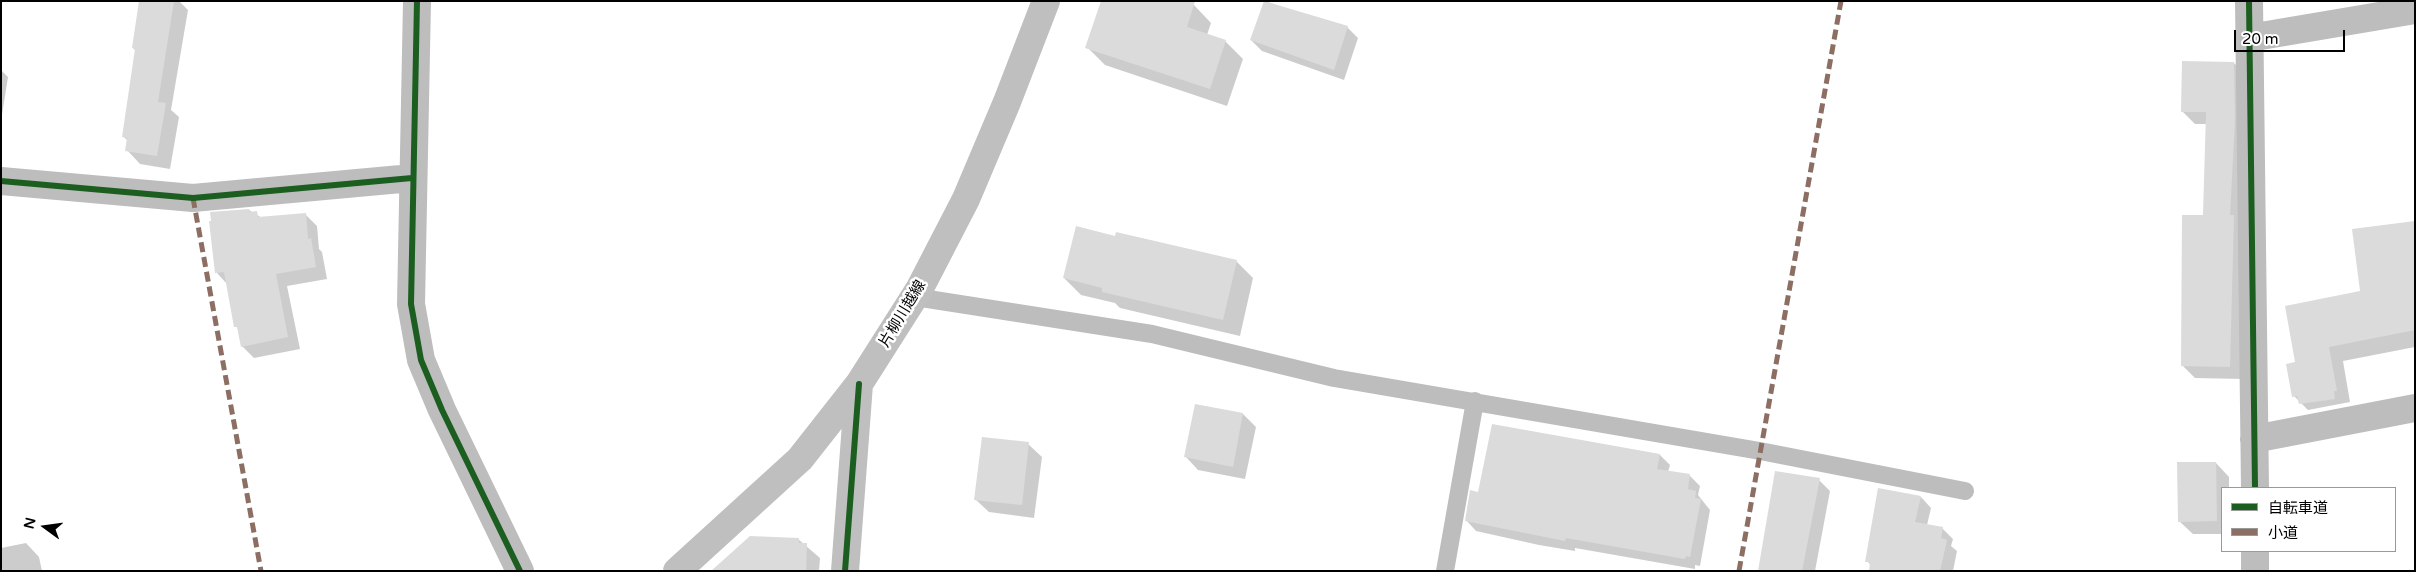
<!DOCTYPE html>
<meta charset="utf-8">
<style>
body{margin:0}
#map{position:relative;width:2416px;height:572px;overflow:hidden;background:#fff;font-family:"Varela Round","Noto Sans JP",sans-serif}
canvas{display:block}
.frame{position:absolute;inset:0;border:2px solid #000;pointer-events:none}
.legend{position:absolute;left:2221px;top:487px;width:175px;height:65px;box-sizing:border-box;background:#fff;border:1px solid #999;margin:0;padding:6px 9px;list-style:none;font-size:15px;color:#000}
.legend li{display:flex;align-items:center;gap:10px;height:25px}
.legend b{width:25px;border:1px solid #999}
.north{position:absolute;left:20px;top:502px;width:50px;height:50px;-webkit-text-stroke:4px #fff;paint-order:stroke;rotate:284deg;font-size:14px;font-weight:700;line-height:20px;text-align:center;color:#000}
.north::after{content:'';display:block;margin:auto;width:18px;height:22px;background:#000;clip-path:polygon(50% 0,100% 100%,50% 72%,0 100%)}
.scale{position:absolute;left:2234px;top:30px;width:111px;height:22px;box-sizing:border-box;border:2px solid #000;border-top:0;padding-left:6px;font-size:15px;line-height:18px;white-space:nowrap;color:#000;-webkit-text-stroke:4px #fff;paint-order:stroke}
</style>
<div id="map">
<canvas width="2416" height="572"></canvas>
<div class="frame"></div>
<ul class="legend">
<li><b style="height:6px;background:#1b5e20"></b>自転車道</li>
<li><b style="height:6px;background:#8d6e63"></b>小道</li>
</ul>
<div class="north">N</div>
<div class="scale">20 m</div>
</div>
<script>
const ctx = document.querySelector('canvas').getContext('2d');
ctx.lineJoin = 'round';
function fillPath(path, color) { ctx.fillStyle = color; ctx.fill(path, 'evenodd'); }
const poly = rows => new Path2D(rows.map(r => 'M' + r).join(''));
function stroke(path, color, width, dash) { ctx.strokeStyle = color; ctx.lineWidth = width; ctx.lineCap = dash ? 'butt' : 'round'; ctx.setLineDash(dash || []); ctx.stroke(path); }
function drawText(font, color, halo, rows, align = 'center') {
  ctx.font = font + ' "Varela Round","Noto Sans JP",sans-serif'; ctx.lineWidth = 5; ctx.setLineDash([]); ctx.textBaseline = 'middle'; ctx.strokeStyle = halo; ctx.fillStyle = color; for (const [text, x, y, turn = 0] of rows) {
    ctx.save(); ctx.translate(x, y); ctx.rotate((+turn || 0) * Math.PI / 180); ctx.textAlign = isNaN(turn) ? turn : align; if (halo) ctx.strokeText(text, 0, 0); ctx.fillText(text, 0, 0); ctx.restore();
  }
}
const shadow = poly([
 [141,1,179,1,188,10,171,110,179,117,170,169,140,164,127,150,128,141,123,136,136,51,133,48],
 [1265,1,1318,20,1347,27,1358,38,1344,80,1262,51,1251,40],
 [1194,5,1211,23,1207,35,1225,41,1243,59,1227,106,1105,65,1087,47],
 [2234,63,2246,76,2243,379,2195,378,2182,365,2204,216,2207,124,2195,124,2182,111],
 [1,70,8,77,1,121],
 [249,210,262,218,305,214,317,226,319,249,322,252,327,279,287,286,300,349,254,358,242,346,239,330,236,326,227,284,217,273],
 [2415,222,2415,347,2343,361,2350,402,2308,410,2293,395,2297,363,2362,292],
 [1116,238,1236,261,1253,278,1240,336,1120,308,1115,303,1081,295,1064,278],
 [1196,405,1243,414,1256,427,1245,479,1198,470,1186,457],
 [1028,444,1042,457,1034,518,989,512,975,499],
 [1660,455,1670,465,1668,472,1690,476,1700,486,1698,495,1710,510,1700,566,1695,565,1695,569,1575,548,1575,551,1539,545,1476,531,1466,520,1479,493],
 [2216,463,2229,477,2229,488,2222,488,2222,534,2193,534,2179,521],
 [1819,480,1830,491,1815,571,1762,571],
 [1921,497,1931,508,1927,525,1942,528,1953,539,1951,546,1957,551,1953,571,1870,571,1871,565,1867,561],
 [798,539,820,558,819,571,722,571],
 [26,543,39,557,42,571,1,571,1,548]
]);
const building = poly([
 [139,1,174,1,158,102,166,103,157,156,125,151,127,138,122,137,135,49,132,48],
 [1101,1,1195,1,1187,27,1226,40,1210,89,1085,48],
 [1264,1,1348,26,1334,70,1250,40],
 [2182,61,2234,62,2235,121,2230,215,2234,215,2230,367,2181,366,2182,215,2203,215,2206,112,2181,112],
 [249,209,250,212,257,211,258,217,306,213,308,239,311,238,316,267,276,274,288,337,241,347,237,327,234,327,224,272,215,273,209,221,211,221,210,212],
 [2415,221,2415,330,2329,347,2337,391,2334,391,2335,399,2299,404,2297,396,2292,397,2286,364,2295,362,2285,306,2360,291,2352,229],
 [1076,226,1115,236,1116,232,1237,260,1223,320,1102,292,1102,288,1063,278],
 [1195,404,1243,413,1233,467,1184,457],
 [1492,424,1660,454,1657,469,1690,474,1688,489,1696,491,1695,498,1701,499,1690,557,1686,556,1685,559,1566,538,1565,541,1465,521,1470,490,1478,492],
 [982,437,1029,442,1022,505,974,500],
 [2177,462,2216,462,2217,521,2178,522],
 [1775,471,1820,478,1802,571,1758,571],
 [1878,488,1921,496,1915,522,1943,527,1941,538,1947,540,1940,571,1869,571,1870,562,1865,562],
 [750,536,799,538,799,543,807,543,806,571,711,571]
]);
const lane = poly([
 [915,297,1152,334,1334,378,1760,451,1965,491],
 [1445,571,1475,401]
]);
const street = poly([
 [417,1,411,304,421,360,442,410,520,571],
 [2249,1,2255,488],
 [2249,38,2415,10],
 [1,181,193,198,412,178],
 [2254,439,2415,408],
 [2255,551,2255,571]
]);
const secondary = poly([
 [677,571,800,459,859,384,920,288,966,199,1007,102,1046,1],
 [845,571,859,384]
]);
const quiet = poly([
 [193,198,261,571],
 [1739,571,1841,1]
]);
const cycleway = poly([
 [417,1,411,304,421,360,442,410,520,571],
 [2249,1,2255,488],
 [1,181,193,198,412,178],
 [845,571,859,384]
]);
const streetNames = [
 ["片柳川越線",903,314,-59]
];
fillPath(shadow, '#0003');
fillPath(building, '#dbdbdb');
stroke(lane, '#bdbdbd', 18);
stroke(street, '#bdbdbd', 28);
stroke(secondary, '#bfbfbf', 28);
stroke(quiet, '#8d6e63', 5, [10, 5]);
stroke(cycleway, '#1b5e20', 6);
drawText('15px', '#000', '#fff', streetNames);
</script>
